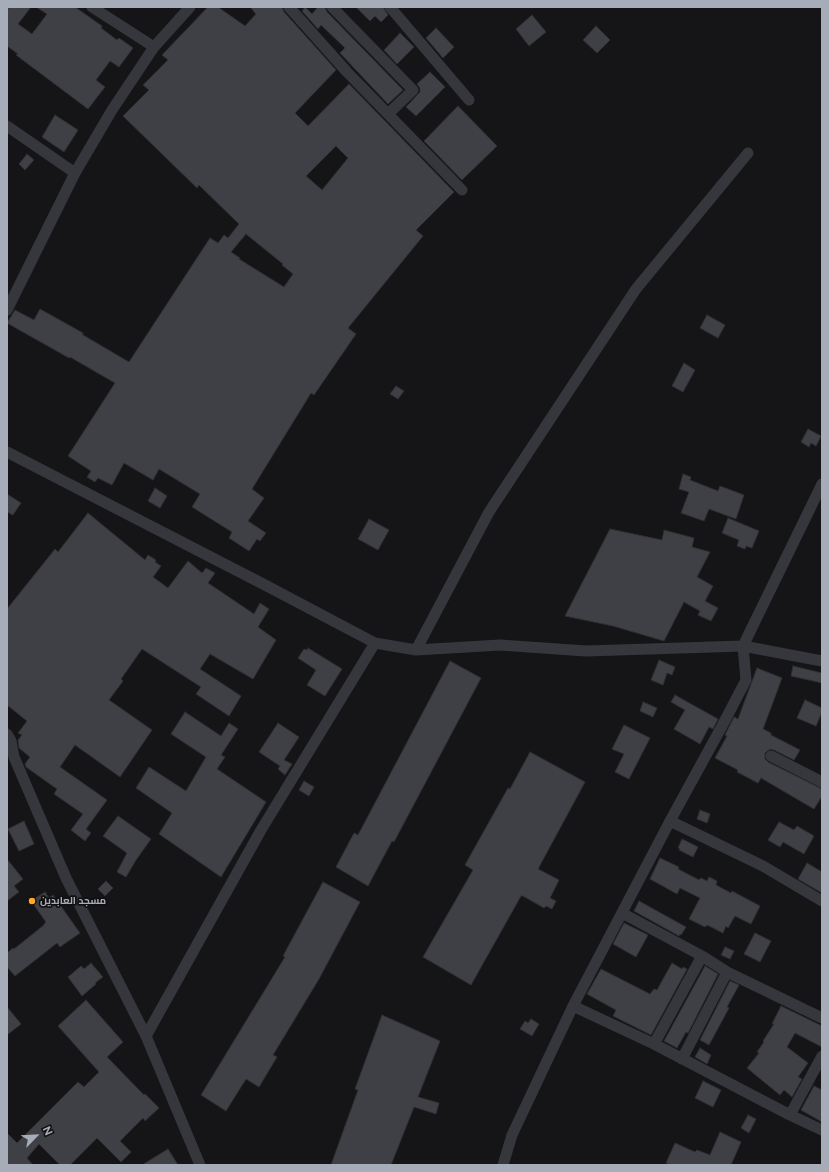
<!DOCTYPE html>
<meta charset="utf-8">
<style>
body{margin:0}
#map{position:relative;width:829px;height:1172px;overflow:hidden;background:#151517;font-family:Raleway,sans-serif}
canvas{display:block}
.frame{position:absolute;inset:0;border:8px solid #a6adb9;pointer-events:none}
.north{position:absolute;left:16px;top:1116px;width:40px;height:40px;-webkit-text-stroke:3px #101012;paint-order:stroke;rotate:66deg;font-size:11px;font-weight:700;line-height:16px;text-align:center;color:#a6adb9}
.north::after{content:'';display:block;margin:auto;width:14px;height:18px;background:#a6adb9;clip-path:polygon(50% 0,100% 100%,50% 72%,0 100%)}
</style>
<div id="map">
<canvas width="829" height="1172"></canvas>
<div class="frame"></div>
<div class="north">N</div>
</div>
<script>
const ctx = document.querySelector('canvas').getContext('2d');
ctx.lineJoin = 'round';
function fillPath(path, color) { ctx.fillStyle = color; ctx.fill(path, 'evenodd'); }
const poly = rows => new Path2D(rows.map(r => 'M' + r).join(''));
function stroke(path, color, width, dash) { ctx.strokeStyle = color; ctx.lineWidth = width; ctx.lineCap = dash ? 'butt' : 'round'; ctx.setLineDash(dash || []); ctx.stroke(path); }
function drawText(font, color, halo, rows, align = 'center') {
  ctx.font = font + ' Raleway,Cairo,sans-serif'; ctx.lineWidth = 3.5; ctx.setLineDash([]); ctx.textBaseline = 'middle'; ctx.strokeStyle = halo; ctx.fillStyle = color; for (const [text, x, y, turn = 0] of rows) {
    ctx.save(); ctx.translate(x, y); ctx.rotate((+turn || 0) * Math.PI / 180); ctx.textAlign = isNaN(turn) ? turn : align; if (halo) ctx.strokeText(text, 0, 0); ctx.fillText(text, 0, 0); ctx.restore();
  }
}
const building = poly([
 [9,7,31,7,18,24,32,34,47,14,36,7,75,7,102,26,101,28,117,40,119,38,133,48,119,67,110,61,96,80,105,87,88,109,16,55,18,54,7,46,7,10,9,7],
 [208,7,218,7,245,26,256,14,250,7,282,7,284,12,336,70,295,113,308,126,349,84,454,192,416,230,423,236,348,328,356,334,314,395,311,393,252,489,264,498,248,521,266,533,260,541,257,539,249,551,229,538,232,532,192,507,200,494,159,469,153,480,124,463,112,485,98,478,95,482,87,477,91,471,68,456,115,383,70,357,69,358,7,323,15,310,34,320,40,309,83,333,83,335,129,362,210,238,218,243,224,235,228,238,239,224,199,185,197,188,123,116,149,90,143,85,168,60,162,55,208,7],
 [336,146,348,158,322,190,306,176,336,146],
 [246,234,283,264,282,265,293,274,284,287,239,259,240,258,231,252,246,234],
 [305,7,312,14,318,7,325,7,327,12,403,90,388,104,340,53,345,48,321,25,318,29,302,11,305,7],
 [356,7,383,7,388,15,381,22,375,16,370,21,356,7],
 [532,15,546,32,529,46,516,29,532,15],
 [596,26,610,40,597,53,583,40,596,26],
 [436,28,454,47,443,58,426,38,436,28],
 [400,33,414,47,397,64,384,50,400,33],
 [430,72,445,87,416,116,406,107,420,92,420,88,417,84,430,72],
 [458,106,497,146,462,180,424,141,458,106],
 [55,115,78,130,64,152,42,137,55,115],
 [27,154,34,160,25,170,19,164,27,154],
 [707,315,725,325,718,338,700,328,707,315],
 [684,363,695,370,683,392,672,386,684,363],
 [396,386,404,391,398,399,390,394,396,386],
 [808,429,821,436,816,446,811,443,809,447,801,442,808,429],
 [683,474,691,477,690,480,718,491,720,486,744,495,736,519,709,509,704,521,681,513,689,492,679,489,683,474],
 [155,488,167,496,160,508,148,501,155,488],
 [7,494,21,503,13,515,7,512,7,494],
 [88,513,145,560,148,555,156,560,155,562,161,566,153,577,168,588,188,561,202,573,206,568,215,573,208,583,254,614,260,603,269,609,258,627,276,640,253,679,210,654,200,669,241,696,229,716,196,694,201,687,142,649,121,679,123,681,109,700,152,730,120,777,75,745,60,767,107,800,86,829,91,833,85,841,71,830,83,814,54,794,57,789,26,767,25,764,30,757,19,748,18,740,22,735,18,733,27,721,7,705,7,609,55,549,58,552,88,513],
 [728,518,759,531,752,548,746,546,745,549,737,546,739,540,722,533,728,518],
 [369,519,389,530,378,550,358,539,369,519],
 [610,529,662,540,664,530,694,538,692,547,710,552,697,577,713,586,705,601,718,608,711,621,698,615,700,611,684,602,664,641,613,626,565,616,610,529],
 [308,648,342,669,325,696,307,685,316,670,298,658,304,649,307,650,308,648],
 [659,660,675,667,672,675,667,673,663,685,651,680,659,660],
 [450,661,481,678,394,842,392,841,368,886,336,867,354,833,358,835,450,661],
 [793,666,822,673,822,683,791,676,793,666],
 [757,668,782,678,763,729,771,733,771,735,800,750,794,760,774,750,770,749,765,753,765,759,768,762,822,789,822,796,814,809,761,778,758,783,737,772,738,770,715,758,727,736,725,735,734,717,738,719,757,668],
 [675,695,718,719,713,729,709,727,700,744,674,729,685,710,671,702,675,695],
 [805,700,822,708,822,712,816,726,797,718,805,700],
 [643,702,657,708,653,717,640,711,643,702],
 [185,712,221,736,229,723,238,729,221,755,225,757,217,769,266,802,221,877,159,834,172,813,136,788,149,767,186,791,206,757,171,734,185,712],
 [278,723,299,737,284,760,292,764,285,775,278,769,280,766,259,752,278,723],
 [624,725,650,738,629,779,615,772,624,754,612,749,624,725],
 [530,752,585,782,538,869,559,880,550,898,556,901,552,909,546,906,544,908,523,896,521,896,471,985,423,957,473,870,465,865,508,788,510,789,530,752],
 [304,781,314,787,309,796,299,790,304,781],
 [700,810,710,814,707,823,697,819,700,810],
 [118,816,151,839,136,860,126,877,117,872,127,853,103,836,118,816],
 [24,821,34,844,19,851,8,829,24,821],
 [779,822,794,830,797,826,814,836,804,854,783,842,780,847,768,840,779,822],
 [682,839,698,847,693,857,679,850,680,849,678,848,682,839],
 [660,858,679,867,678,869,699,880,701,878,707,881,709,877,717,881,716,885,731,893,732,891,760,906,751,924,735,916,728,928,726,926,723,933,707,925,705,927,689,919,700,898,680,888,677,894,650,879,660,858],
 [7,859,23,879,14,886,19,892,7,901,7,859],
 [807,863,822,872,822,893,798,879,807,863],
 [106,881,113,888,105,896,98,889,106,881],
 [323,882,360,902,319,979,273,1055,277,1057,259,1087,246,1079,226,1111,201,1095,285,957,283,956,323,882],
 [45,892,49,898,53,895,80,933,60,947,57,943,15,976,7,967,7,953,13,948,14,949,44,925,44,924,46,922,31,901,45,892],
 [639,901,686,927,681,935,680,934,679,936,634,911,639,901],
 [624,923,648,935,636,957,613,944,624,923],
 [755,933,771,941,760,962,744,954,755,933],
 [725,947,734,951,730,959,721,955,725,947],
 [91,963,103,977,95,983,96,984,82,996,68,977,81,966,84,969,91,963],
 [672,963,682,969,683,967,687,969,651,1035,613,1016,616,1010,587,994,601,969,650,994,654,989,657,990,672,963],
 [705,966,718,974,688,1033,686,1032,677,1048,664,1041,705,966],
 [730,981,739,985,727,1007,729,1008,709,1045,700,1040,730,981],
 [86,1000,123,1042,107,1057,144,1095,145,1094,159,1108,145,1121,143,1118,120,1141,131,1152,121,1162,97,1138,70,1165,60,1165,39,1144,27,1158,33,1165,7,1165,7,1133,17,1143,78,1082,84,1087,99,1072,58,1026,86,1000],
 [781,1006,822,1026,822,1047,795,1033,787,1047,808,1063,798,1077,802,1079,792,1097,784,1090,780,1095,747,1068,759,1053,757,1052,764,1042,763,1041,774,1024,772,1024,781,1006],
 [7,1007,21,1024,7,1035,7,1007],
 [382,1015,440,1041,418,1097,439,1103,436,1114,414,1107,391,1165,331,1165,358,1090,355,1089,382,1015],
 [531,1019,539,1024,532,1036,520,1029,525,1021,528,1023,531,1019],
 [700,1048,711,1055,707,1064,695,1057,700,1048],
 [703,1081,721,1090,713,1107,695,1098,703,1081],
 [814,1086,822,1090,822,1122,801,1110,814,1086],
 [748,1115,756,1119,749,1133,741,1128,748,1115],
 [720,1132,741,1142,731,1165,671,1165,666,1163,675,1143,695,1152,697,1150,710,1155,720,1132],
 [168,1149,178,1165,142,1165,168,1149]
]);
const minor = poly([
 [92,7,154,47],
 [289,7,347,72,462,190],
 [332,7,413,90,388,114],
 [390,7,469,100],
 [7,126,75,173],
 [7,310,75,173,112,110,154,47,190,7],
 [7,452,265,585,375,643,416,650,500,645,586,651,743,646,822,661],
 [416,650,489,512,636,289,748,153],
 [7,734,11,741,14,757,66,878,146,1036,200,1165],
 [771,756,822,782],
 [670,821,763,866,822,901],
 [622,913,702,956,727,972,822,1018],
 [573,1006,654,1044,790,1115,822,1130],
 [146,1036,261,830,375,643],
 [654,1044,702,956],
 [682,1059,727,972],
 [790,1115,822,1056],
 [503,1165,512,1135,573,1006,670,821,722,726,746,680,743,646,822,484]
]);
const markers = [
 [32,901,4,"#ffa926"]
];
const poiNames = [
 ["مسجد العابدين",40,901]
];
fillPath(building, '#3f4045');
stroke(building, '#2f2f34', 1);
stroke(minor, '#36373d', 11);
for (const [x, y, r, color] of markers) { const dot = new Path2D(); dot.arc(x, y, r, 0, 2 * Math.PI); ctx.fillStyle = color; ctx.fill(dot); stroke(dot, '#101012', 1.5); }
drawText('bold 10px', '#a6adb9', '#101012', poiNames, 'left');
</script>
